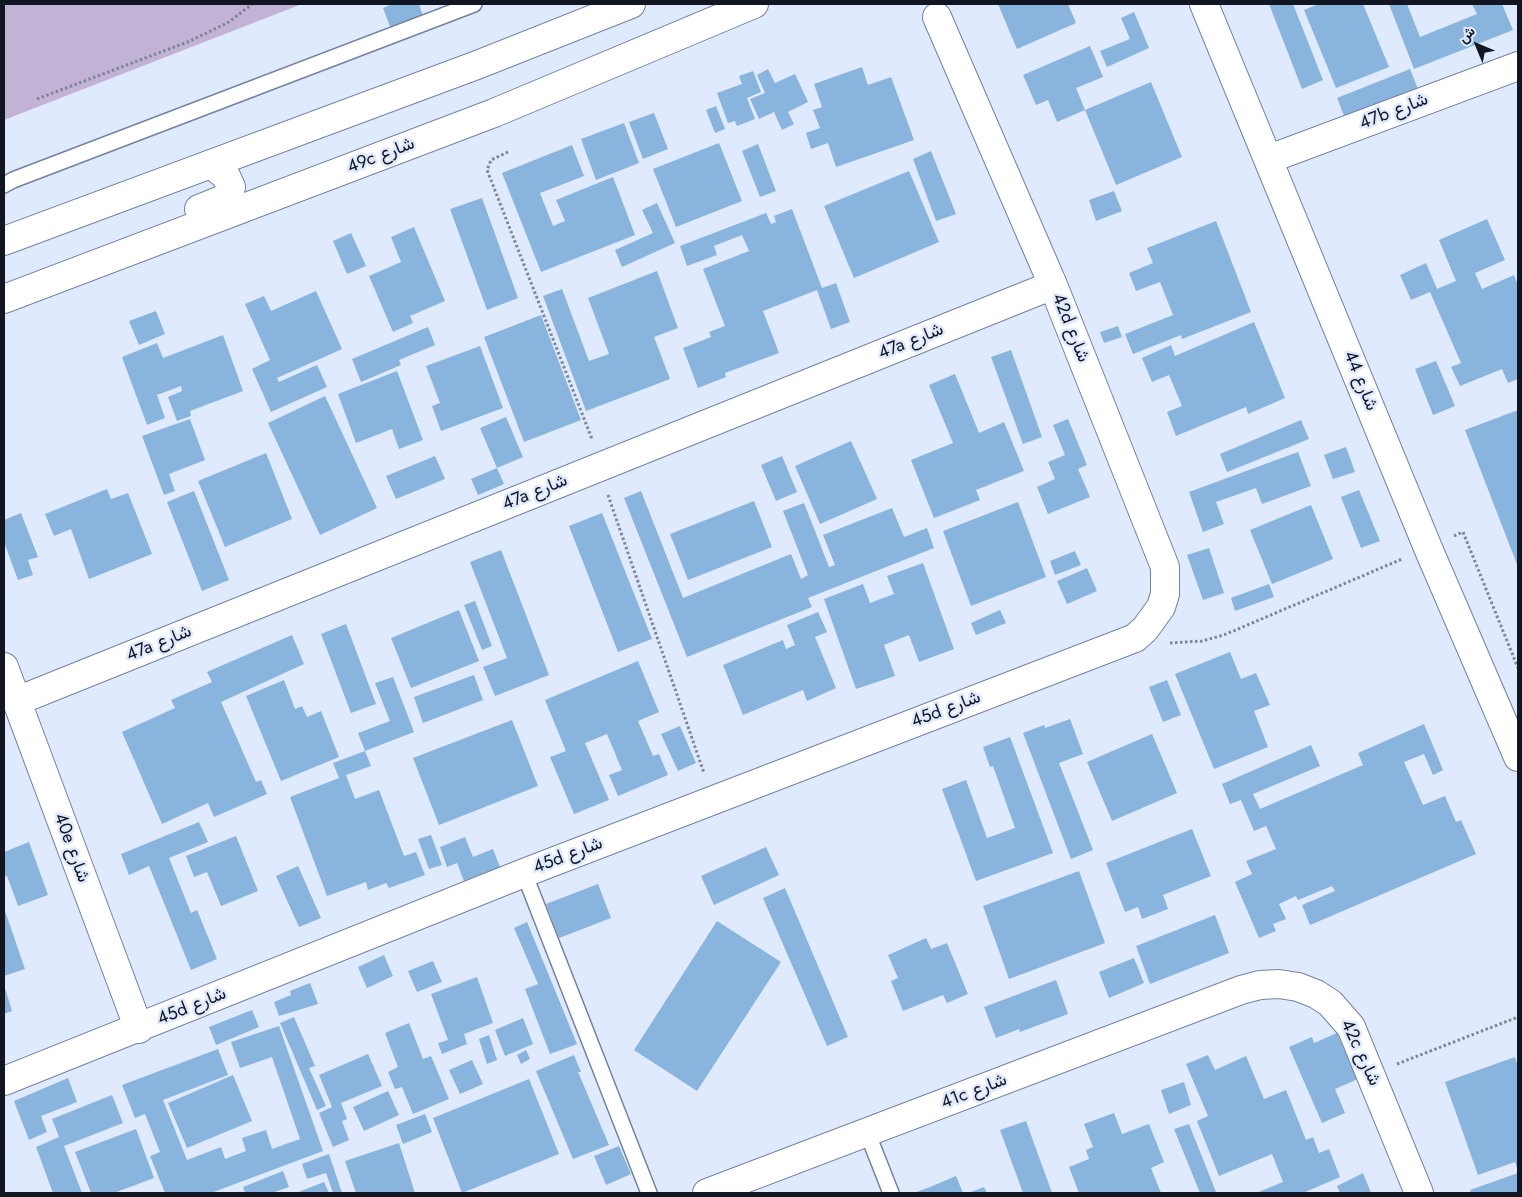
<!DOCTYPE html>
<meta charset="utf-8">
<style>
body{margin:0}
#map{position:relative;width:1522px;height:1197px;overflow:hidden;background:#e0eafe;font-family:Jost,Vazirmatn,sans-serif}
canvas{display:block}
.frame{position:absolute;inset:0;border:5px solid #111622;pointer-events:none}
.north{position:absolute;left:1452px;top:20px;width:50px;height:50px;-webkit-text-stroke:4px #e0eafe;paint-order:stroke;rotate:315deg;font-size:14px;font-weight:700;line-height:20px;text-align:center;color:#111622}
.north::after{content:'';display:block;margin:auto;width:18px;height:22px;background:#111622;clip-path:polygon(50% 0,100% 100%,50% 72%,0 100%)}
</style>
<div id="map">
<canvas width="1522" height="1197"></canvas>
<div class="frame"></div>
<div class="north">ش</div>
</div>
<script>
const ctx = document.querySelector('canvas').getContext('2d');
ctx.lineJoin = 'round';
function fillPath(path, color) { ctx.fillStyle = color; ctx.fill(path, 'evenodd'); }
const poly = rows => new Path2D(rows.map(r => 'M' + r).join(''));
function stroke(path, color, width, dash) { ctx.strokeStyle = color; ctx.lineWidth = width; ctx.lineCap = dash ? 'butt' : 'round'; ctx.setLineDash(dash || []); ctx.stroke(path); }
function drawText(font, color, halo, rows, align = 'center') {
  ctx.font = font + ' Jost,Vazirmatn,sans-serif'; ctx.lineWidth = 5; ctx.setLineDash([]); ctx.textBaseline = 'middle'; ctx.strokeStyle = halo; ctx.fillStyle = color; for (const [text, x, y, turn = 0] of rows) {
    ctx.save(); ctx.translate(x, y); ctx.rotate((+turn || 0) * Math.PI / 180); ctx.textAlign = isNaN(turn) ? turn : align; if (halo) ctx.strokeText(text, 0, 0); ctx.fillText(text, 0, 0); ctx.restore();
  }
}
const green = poly([
 [4,4,302,4,4,120]
]);
const building = poly([
 [392,4,419,4,423,16,391,29,383,8],
 [998,4,1068,4,1076,23,1017,49],
 [1269,4,1293,4,1323,80,1302,89],
 [1319,4,1363,4,1389,67,1336,88,1304,10],
 [1389,4,1407,4,1420,37,1477,14,1472,4,1502,4,1513,30,1414,69],
 [1134,12,1149,48,1107,67,1100,51,1130,39,1121,18],
 [1090,46,1103,77,1076,88,1085,110,1151,82,1182,157,1116,185,1085,110,1057,122,1048,100,1036,105,1023,75],
 [862,67,868,85,891,77,914,140,836,167,828,143,811,149,806,133,820,128,813,110,822,107,814,84],
 [768,69,775,83,795,74,808,102,788,112,794,124,782,130,774,112,759,119,750,99,765,93,757,75],
 [1410,69,1418,89,1345,118,1337,98],
 [753,71,761,92,747,98,755,119,737,126,735,121,728,123,717,93,742,84,739,76],
 [716,106,725,129,715,133,706,110],
 [654,113,668,149,643,159,629,122],
 [624,123,639,163,596,180,581,139],
 [719,143,742,201,676,227,653,169],
 [758,144,776,191,760,197,742,151],
 [572,145,584,176,540,193,553,226,565,221,556,200,613,177,635,235,541,272,502,173],
 [931,151,956,214,936,221,913,159],
 [909,171,939,242,854,278,824,206],
 [1114,191,1122,211,1096,221,1089,200],
 [482,198,518,298,487,310,450,209],
 [657,203,675,243,622,267,615,250,653,233,642,210],
 [792,209,822,288,836,283,850,322,831,329,817,290,763,311,779,353,725,373,726,377,698,388,683,348,711,337,709,332,725,326,703,269,749,251,742,235,714,246,717,255,687,266,680,246,766,213,771,224,776,222,774,216],
 [1487,219,1505,260,1475,273,1482,289,1514,275,1518,285,1518,379,1508,383,1502,369,1460,386,1451,367,1461,363,1430,292,1411,300,1400,275,1426,263,1437,289,1456,281,1439,240],
 [1216,221,1251,312,1182,339,1181,335,1133,354,1125,334,1173,315,1160,282,1136,291,1129,273,1153,263,1147,248],
 [414,227,445,301,410,316,413,323,393,332,369,276,401,262,391,237],
 [351,233,366,266,347,274,333,241],
 [657,271,678,328,654,337,670,379,586,411,543,296,562,289,589,361,609,354,588,298],
 [316,291,342,349,277,378,279,382,317,365,327,387,271,412,252,369,270,360,245,304,264,296,271,311],
 [156,311,165,334,139,345,129,321],
 [541,315,581,420,524,442,484,337],
 [1254,322,1285,398,1248,414,1246,407,1176,436,1167,412,1182,406,1169,375,1152,382,1142,358,1171,345,1175,356],
 [1118,326,1122,337,1104,343,1100,332],
 [428,327,435,345,399,360,401,365,361,382,352,359],
 [223,335,243,391,190,411,191,416,177,421,168,397,182,391,181,386,157,395,165,418,147,425,122,357,157,343,163,358],
 [480,346,503,408,441,431,432,406,440,403,426,366],
 [1011,350,1042,437,1023,444,991,357],
 [1436,361,1455,406,1433,415,1415,369],
 [397,371,423,440,399,449,392,429,356,443,338,394],
 [955,374,979,433,1004,422,1024,471,976,490,980,500,934,518,911,460,953,443,929,385],
 [325,396,377,508,320,535,268,423],
 [1518,410,1518,567,1465,430],
 [506,417,523,457,497,468,480,428],
 [190,419,205,460,169,474,175,491,164,495,142,436],
 [1068,419,1087,465,1078,469,1090,497,1048,514,1037,487,1055,479,1048,462,1065,455,1053,425],
 [1301,420,1309,439,1227,472,1220,454],
 [851,441,877,499,820,524,795,466],
 [1346,447,1355,472,1333,479,1324,455],
 [1298,452,1311,486,1262,504,1256,488,1216,502,1224,524,1203,532,1189,492],
 [266,453,292,519,225,547,198,481],
 [435,456,445,479,396,499,386,476],
 [782,456,797,492,776,501,761,465],
 [497,468,504,484,478,495,471,479],
 [107,489,111,499,128,493,152,554,89,579,71,529,54,536,45,514],
 [1359,490,1380,541,1361,548,1341,497],
 [194,491,229,580,202,591,167,502],
 [641,491,683,598,791,554,801,579,808,575,783,511,804,503,829,567,835,565,823,535,892,508,904,537,927,528,934,548,808,598,812,607,687,657,624,498],
 [754,501,772,547,688,580,670,534],
 [1018,502,1046,577,971,606,943,531],
 [1311,505,1333,559,1272,584,1250,530],
 [21,513,38,557,28,560,33,575,18,580,4,542,4,520],
 [602,513,652,639,618,652,569,526],
 [1209,548,1224,593,1203,600,1187,555],
 [501,550,549,675,495,696,483,667,507,658,470,562],
 [1075,551,1081,565,1055,575,1050,561],
 [923,563,954,649,919,662,909,635,884,645,895,676,856,689,824,599,863,584,870,603,894,594,887,576],
 [1087,568,1097,591,1067,604,1057,581],
 [1269,584,1274,597,1235,611,1231,598],
 [475,601,492,646,482,650,464,605],
 [459,610,479,661,411,688,391,638],
 [1000,610,1006,623,976,635,971,623],
 [818,612,827,632,815,637,836,688,807,701,803,690,743,715,723,665,783,640,786,649,795,645,787,625],
 [346,624,376,704,351,713,321,634],
 [292,635,304,664,221,702,256,782,261,780,267,794,214,817,208,803,162,824,122,732,175,708,171,700,212,682,207,672],
 [1230,652,1241,679,1256,673,1270,705,1254,711,1268,747,1214,769,1175,674],
 [638,661,659,712,638,721,653,756,659,754,668,775,618,796,609,775,622,770,607,734,585,743,609,800,574,814,550,757,566,751,545,700],
 [474,675,483,700,423,723,414,697],
 [393,677,414,732,365,751,358,733,390,721,375,683],
 [284,680,295,709,302,706,307,717,321,711,339,757,281,781,246,696],
 [1167,680,1181,715,1163,722,1149,687],
 [1070,719,1083,754,1059,763,1093,850,1071,859,1023,733,1044,725,1045,728],
 [512,720,538,786,439,825,413,758],
 [1424,724,1443,770,1433,775,1424,754,1404,762,1423,805,1445,796,1456,822,1461,820,1476,854,1310,925,1302,905,1335,891,1332,886,1298,900,1296,896,1279,904,1286,919,1273,924,1276,931,1259,938,1235,882,1252,874,1246,861,1276,849,1266,826,1254,831,1241,800,1230,804,1222,784,1311,745,1320,766,1253,794,1260,809,1363,765,1358,753],
 [680,726,696,763,678,771,661,734],
 [1152,734,1177,793,1112,821,1087,762],
 [1010,737,1053,853,976,881,942,789,966,780,987,838,1015,828,993,766,990,767,983,747],
 [365,751,371,766,346,775,355,799,379,790,404,856,416,852,425,875,389,888,386,883,368,890,366,882,327,896,290,797,339,778,333,763],
 [199,822,208,842,169,858,191,913,197,910,217,959,191,970,149,866,129,875,121,854],
 [1192,829,1211,876,1163,895,1168,909,1142,919,1138,907,1125,912,1106,863],
 [431,835,442,865,429,869,418,839],
 [236,836,258,891,221,906,207,872,194,877,186,856],
 [465,837,473,857,493,849,500,867,464,881,457,863,447,867,440,847],
 [29,842,48,895,18,906,7,876,4,877,4,852],
 [766,847,779,875,714,905,701,876],
 [298,866,321,918,299,927,276,876],
 [1079,871,1105,943,1009,979,983,906],
 [598,884,611,918,559,938,546,904],
 [785,888,848,1037,827,1046,763,898],
 [4,908,25,969,4,976],
 [1215,915,1229,953,1150,984,1136,946],
 [717,921,781,962,697,1091,634,1050],
 [527,922,577,1044,550,1054,525,989,538,984,514,928],
 [926,938,931,949,947,943,968,994,947,1003,943,995,903,1011,891,981,898,978,888,955],
 [384,955,393,976,367,988,358,967],
 [1134,958,1144,983,1109,998,1099,972],
 [433,961,442,982,417,992,408,971],
 [477,977,493,1023,464,1034,467,1044,442,1054,438,1043,448,1040,431,994],
 [1056,980,1068,1014,1020,1032,1019,1029,996,1038,984,1007],
 [310,983,318,1004,279,1016,274,1002,291,995,290,991],
 [4,985,12,1011,4,1014],
 [252,1010,259,1027,216,1045,209,1027],
 [294,1017,315,1066,309,1068,326,1106,317,1110,280,1023],
 [523,1018,533,1044,505,1056,495,1030],
 [409,1023,423,1059,431,1056,449,1099,413,1114,402,1087,395,1089,388,1072,398,1067,385,1033],
 [279,1026,323,1151,211,1193,165,1193,150,1156,160,1152,145,1114,135,1118,122,1085,218,1049,228,1075,163,1100,187,1160,221,1147,225,1159,246,1151,242,1138,266,1130,272,1149,300,1139,272,1057,240,1068,231,1042],
 [1337,1033,1358,1079,1335,1089,1345,1113,1322,1123,1289,1047,1312,1037,1314,1043],
 [489,1035,497,1060,487,1064,479,1039],
 [526,1050,530,1059,521,1064,517,1055],
 [368,1054,382,1086,341,1103,347,1119,342,1121,349,1140,333,1147,319,1113,332,1107,319,1075],
 [574,1055,581,1072,578,1072,609,1145,573,1159,536,1071],
 [1208,1055,1215,1070,1246,1056,1264,1099,1286,1090,1306,1140,1313,1137,1319,1153,1329,1149,1340,1177,1303,1193,1256,1193,1283,1182,1272,1154,1219,1176,1197,1121,1208,1116,1186,1064],
 [1515,1057,1518,1067,1518,1171,1515,1162,1478,1175,1445,1082],
 [472,1060,483,1084,460,1094,449,1070],
 [233,1075,252,1121,187,1148,168,1103],
 [68,1078,77,1102,41,1116,47,1132,29,1140,14,1101],
 [529,1079,559,1154,462,1193,433,1118],
 [1184,1082,1191,1105,1169,1114,1161,1090],
 [388,1091,399,1115,364,1131,353,1107],
 [112,1095,123,1123,64,1146,82,1193,53,1193,36,1147,59,1137,52,1119],
 [1114,1113,1122,1134,1149,1124,1164,1162,1151,1168,1161,1193,1079,1193,1069,1167,1089,1159,1086,1150,1093,1147,1084,1124],
 [425,1114,432,1132,403,1144,396,1125],
 [1026,1121,1052,1193,1023,1193,1000,1130],
 [1189,1124,1216,1192,1213,1193,1200,1193,1174,1129],
 [136,1129,154,1178,114,1193,91,1193,75,1152],
 [399,1143,415,1193,356,1193,345,1161],
 [619,1146,631,1174,606,1185,594,1156],
 [329,1154,342,1193,333,1193,326,1173,307,1179,302,1164],
 [283,1171,289,1187,272,1193,245,1193,243,1187],
 [1363,1173,1371,1193,1340,1193,1337,1186],
 [1518,1173,1518,1193,1471,1193,1470,1190],
 [956,1176,963,1193,914,1193,930,1187],
 [324,1182,329,1193,296,1193],
 [984,1187,987,1193,968,1193]
]);
const path = poly([
 [37,99,190,41,229,22,252,4],
 [508,152,491,160,487,170,592,439],
 [608,495,704,773],
 [1454,536,1463,532,1518,668],
 [1170,643,1202,641,1224,635,1402,559],
 [1397,1064,1518,1017]
]);
const lane = poly([
 [4,185,13,180,474,4],
 [524,873,649,1193],
 [867,1132,891,1193]
]);
const street = poly([
 [1269,159,1518,66],
 [4,667,139,1029],
 [17,701,1053,285],
 [4,1081,524,873,1135,638,1145,629,1161,607,1165,594,1165,567,1053,285,937,17],
 [707,1193,1241,990,1260,985,1279,984,1298,987,1316,994,1330,1003,1351,1027,1419,1193]
]);
const secondary = poly([
 [1204,4,1428,548,1518,757],
 [199,209,224,199,229,194,231,187,226,176,211,164],
 [4,241,477,65,631,4],
 [4,299,494,113,754,4]
]);
const streetNames = [
 ["47b شارع",1394,112,-21],
 ["49c شارع",381,156,-21],
 ["42d شارع",1070,328,68],
 ["47a شارع",911,342,-22],
 ["شارع 44",1360,381,68],
 ["47a شارع",535,493,-22],
 ["47a شارع",159,644,-22],
 ["45d شارع",946,710,-21],
 ["40e شارع",71,848,70],
 ["45d شارع",568,856,-21],
 ["45d شارع",192,1007,-22],
 ["42c شارع",1360,1053,65],
 ["41c شارع",974,1092,-21]
];
fillPath(green, '#c2b2d6');
fillPath(building, '#88b4dd');
stroke(lane, '#7482a0', 18);
stroke(street, '#7482a0', 30);
stroke(secondary, '#7482a0', 30);
stroke(path, '#7e8696', 3, [2.5, 2.5]);
stroke(lane, '#fff', 15);
stroke(street, '#fff', 28);
stroke(secondary, '#fff', 28);
drawText('18px', '#111622', '#e0eafe', streetNames);
</script>
